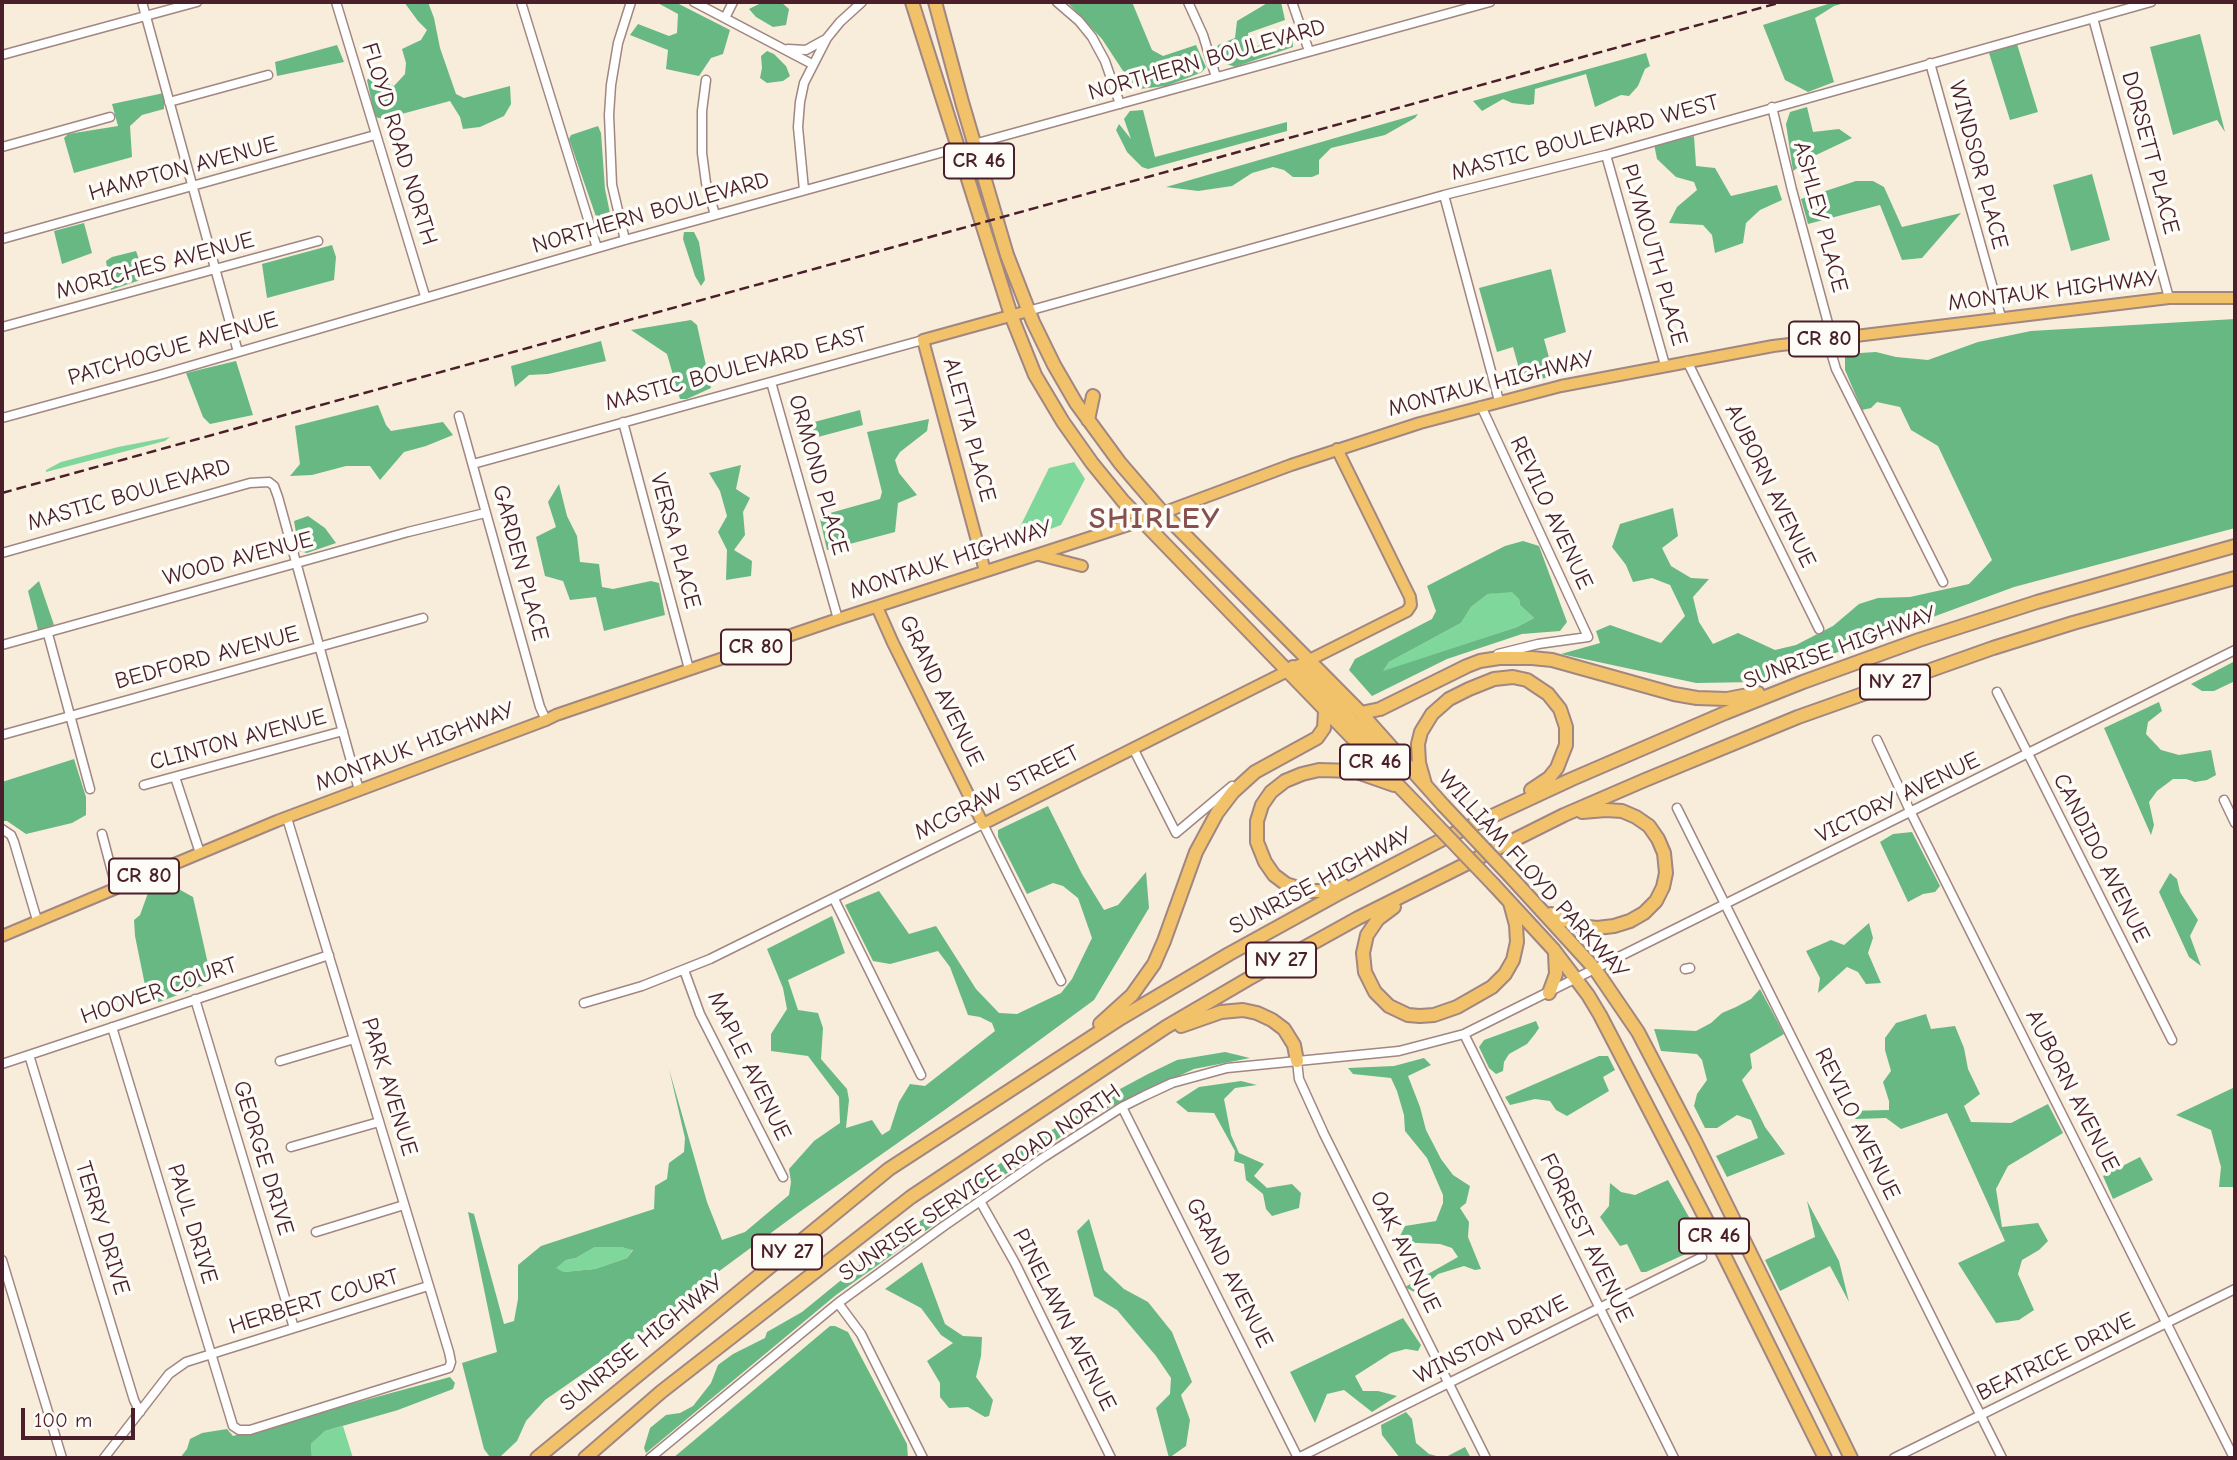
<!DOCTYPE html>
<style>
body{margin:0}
#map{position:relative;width:2237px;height:1460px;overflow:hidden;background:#f8ecda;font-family:"Comic Neue",sans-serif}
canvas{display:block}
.frame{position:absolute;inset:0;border:4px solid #4a1f2b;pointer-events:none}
.scale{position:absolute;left:21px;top:1408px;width:114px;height:32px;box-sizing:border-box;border:4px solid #4a1f2b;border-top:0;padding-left:9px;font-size:21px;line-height:24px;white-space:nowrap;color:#4a1f2b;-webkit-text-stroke:5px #fdfcf7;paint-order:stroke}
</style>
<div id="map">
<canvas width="2237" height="1460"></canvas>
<div class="frame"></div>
<div class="scale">100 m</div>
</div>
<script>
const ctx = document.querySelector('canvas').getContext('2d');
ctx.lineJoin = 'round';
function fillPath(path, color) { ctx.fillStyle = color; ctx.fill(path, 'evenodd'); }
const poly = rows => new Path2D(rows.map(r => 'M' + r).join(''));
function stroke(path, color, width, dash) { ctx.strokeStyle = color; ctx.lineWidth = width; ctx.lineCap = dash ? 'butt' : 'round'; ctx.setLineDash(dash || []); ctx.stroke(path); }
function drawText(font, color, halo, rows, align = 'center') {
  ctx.font = font + ' "Comic Neue",sans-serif'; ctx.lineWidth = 7; ctx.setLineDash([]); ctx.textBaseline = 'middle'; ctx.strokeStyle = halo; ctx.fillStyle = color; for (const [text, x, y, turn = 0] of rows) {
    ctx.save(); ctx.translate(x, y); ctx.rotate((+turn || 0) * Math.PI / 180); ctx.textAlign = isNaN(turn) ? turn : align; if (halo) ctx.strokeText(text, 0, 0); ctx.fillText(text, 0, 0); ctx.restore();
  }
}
const green = poly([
 [170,437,165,441,46,472,46,470,61,462,118,447],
 [1074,462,1085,479,1061,525,1021,540,1015,537,1049,468],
 [1512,591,1519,599,1520,605,1534,618,1517,627,1382,672,1389,662,1461,623,1471,607,1488,594],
 [595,1247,621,1247,633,1249,627,1258,595,1269,564,1272,555,1268,566,1260,576,1258],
 [343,1426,353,1458,312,1458,311,1444,325,1431]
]);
const forest = poly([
 [404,2,428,2,434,18,440,48,456,94,464,98,510,86,511,104,504,116,480,127,463,129,460,117,450,101,383,119,375,117,367,80,369,78,394,86,405,74,406,63,402,49,421,40,427,30,418,21],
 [656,2,675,2,730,30,723,54,711,58,699,76,666,69,668,50,630,35,638,24,669,36,677,33,678,14],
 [763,2,781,2,789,9,786,25,773,27,756,17,749,9],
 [1067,2,1132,2,1152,50,1163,56,1196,45,1206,67,1202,72,1190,77,1166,86,1139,89,1127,77,1102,39],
 [1269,2,1281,2,1285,20,1248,33,1250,48,1292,37,1293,47,1235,67,1219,61,1216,53,1218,45,1235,38,1237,21],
 [1834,2,1848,2,1834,6,1815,18,1834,82,1808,92,1785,80,1763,25],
 [2200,34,2225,132,2217,120,2173,135,2150,47],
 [2017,44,2038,112,2010,120,1989,53],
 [337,45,344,62,277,76,275,62],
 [767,51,774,54,786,66,790,76,783,81,767,83,760,78,762,68,761,56],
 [1646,53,1650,66,1645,69,1638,86,1629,96,1621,95,1595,107,1586,74,1535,89,1534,104,1529,105,1512,103,1503,99,1482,111,1473,101],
 [164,93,164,109,142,115,130,126,132,157,74,173,64,138,68,134,118,126,112,104],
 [1807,107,1813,132,1839,129,1852,138,1814,156,1793,171,1786,124,1790,112],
 [1143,110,1155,157,1287,122,1287,131,1148,169,1142,167,1127,152,1116,130,1119,124,1131,139,1124,119,1130,111],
 [1418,114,1415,118,1385,135,1331,148,1319,160,1319,174,1312,177,1293,177,1284,170,1273,167,1252,173,1232,186,1198,191,1166,187],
 [598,126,601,133,605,189,612,223,607,233,601,231,569,139,571,135],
 [1694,136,1696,166,1715,168,1731,196,1777,185,1782,200,1760,210,1746,223,1743,243,1715,253,1712,235,1703,225,1669,223,1677,207,1697,190,1694,182,1676,177,1657,159,1654,144],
 [2092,174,2110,240,2071,251,2053,185],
 [1856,181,1873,181,1884,187,1902,227,1961,213,1922,258,1902,260,1880,205,1808,224,1801,199],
 [84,223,92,253,62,264,54,231],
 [684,232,694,232,699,242,705,280,701,286,695,276,683,239],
 [332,245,336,257,334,280,267,298,262,264],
 [136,251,146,278,111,290,106,261,112,257],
 [1551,269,1566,332,1544,339,1554,376,1523,383,1513,347,1497,352,1479,288],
 [2235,319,2235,528,2014,587,1757,682,1696,683,1561,654,1600,643,1596,631,1610,625,1661,643,1685,616,1670,585,1652,578,1633,582,1626,565,1612,547,1620,524,1673,508,1678,536,1662,548,1671,566,1691,578,1709,579,1693,597,1699,622,1713,644,1738,633,1775,650,1796,645,1833,626,1859,604,1878,598,1910,597,1969,584,1992,560,1938,446,1911,430,1900,407,1877,402,1871,408,1862,410,1845,370,1845,354,1876,352,1896,357,1928,360,1978,342,2031,331],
 [691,320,697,325,711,388,687,399,680,399,667,354,631,330],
 [601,341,606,361,548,374,529,375,515,387,511,366],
 [236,361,253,415,210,424,203,417,186,373],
 [378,405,386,425,391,431,443,422,453,435,426,446,404,452,380,480,370,466,346,466,312,475,290,476,300,464,295,426],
 [860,410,863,425,799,442,799,433,795,427],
 [929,419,927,431,900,452,895,460,899,473,917,495,898,503,895,532,827,550,820,519,823,515,880,499,882,492,867,432],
 [741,465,736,489,750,498,743,512,745,535,734,550,752,561,751,576,726,580,727,550,718,532,727,516,720,491,709,473],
 [559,484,567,516,577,536,580,562,599,564,602,587,613,589,651,581,659,583,665,615,604,631,596,597,570,600,563,581,545,576,536,537,556,527,548,502],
 [308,516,325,528,336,543,307,553,299,551,294,521],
 [1523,541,1539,546,1567,622,1560,631,1522,634,1447,659,1372,696,1349,670,1355,659,1432,619,1436,611,1427,586,1505,546],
 [1512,592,1519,599,1520,605,1534,618,1517,627,1383,671,1389,662,1461,623,1471,607,1488,594],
 [39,581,54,625,38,630,28,591],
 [2235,661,2235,681,2214,691,2202,691,2191,684],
 [2159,702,2162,711,2148,722,2146,734,2161,750,2179,755,2211,750,2216,775,2207,780,2195,782,2186,779,2173,779,2157,791,2149,802,2154,825,2151,835,2104,728],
 [74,759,86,797,86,815,72,823,26,834,7,821,2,821,2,782],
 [1048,806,1082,874,1104,910,1118,905,1146,872,1149,908,1094,1000,946,1109,798,1213,718,1272,650,1327,545,1400,526,1421,517,1441,501,1456,490,1457,484,1449,462,1363,497,1352,468,1212,474,1214,504,1324,514,1321,518,1299,518,1265,541,1246,654,1209,655,1186,667,1179,669,1163,684,1152,685,1138,669,1069,707,1202,722,1240,745,1232,789,1195,791,1182,789,1169,814,1141,840,1123,839,1097,808,1056,771,1051,771,1034,787,1009,783,988,767,949,832,916,845,953,788,980,798,1010,818,1013,823,1028,821,1059,847,1089,849,1100,846,1128,872,1120,882,1135,890,1130,899,1102,910,1084,925,1086,995,1031,992,1023,980,1017,968,1015,950,967,938,951,890,964,873,961,845,905,879,891,909,934,936,926,976,989,999,1013,1017,1014,1061,993,1072,979,1092,938,1078,898,1063,886,1053,883,1027,894,998,837,998,830],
 [595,1247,621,1247,633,1250,627,1258,595,1269,564,1272,556,1268,566,1260,576,1258],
 [1912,832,1940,886,1935,892,1923,894,1908,902,1880,842,1893,834],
 [2170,873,2177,879,2180,892,2198,920,2190,936,2201,966,2189,957,2159,892],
 [175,887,193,897,212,982,159,1002,147,995,135,936,134,920,140,915,148,893],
 [1869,923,1873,938,1868,953,1881,983,1866,984,1858,972,1847,967,1818,993,1820,978,1806,951,1831,940,1844,945],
 [1760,989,1784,1034,1750,1054,1752,1068,1742,1080,1765,1127,1785,1154,1727,1177,1716,1156,1758,1138,1751,1120,1737,1115,1717,1128,1705,1128,1694,1106,1697,1094,1707,1080,1702,1060,1697,1054,1661,1051,1654,1029,1696,1031,1711,1023,1722,1013,1736,1007,1751,999],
 [1926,1014,1931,1029,1955,1026,1964,1048,1968,1069,1980,1094,1964,1106,1971,1122,2011,1123,2048,1104,2063,1133,2008,1166,1996,1189,2002,1227,2038,1223,2048,1241,2039,1250,2022,1260,2018,1274,2034,1310,2019,1320,1996,1323,1958,1263,2005,1241,1947,1113,1901,1129,1886,1118,1856,1119,1846,1111,1889,1110,1889,1101,1883,1082,1891,1071,1885,1050,1885,1038,1896,1023],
 [1536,1021,1539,1028,1535,1034,1527,1044,1509,1054,1504,1062,1503,1071,1496,1074,1489,1068,1479,1047,1484,1040],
 [1225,1052,1250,1058,1194,1069,1093,1115,994,1182,836,1295,646,1453,644,1448,650,1428,666,1415,680,1413,693,1406,711,1383,718,1365,733,1354,765,1338,767,1332,802,1312,878,1250,961,1193,1022,1147,1085,1111,1098,1106,1120,1089,1148,1074,1177,1060],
 [1599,1056,1608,1056,1615,1070,1603,1077,1609,1091,1567,1116,1556,1110,1550,1101,1535,1099,1510,1105,1505,1097],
 [1424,1058,1431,1065,1408,1076,1420,1107,1426,1130,1441,1159,1453,1175,1470,1186,1466,1203,1460,1208,1469,1222,1468,1237,1481,1269,1475,1270,1464,1266,1438,1274,1416,1293,1405,1287,1458,1257,1452,1248,1440,1244,1397,1242,1405,1226,1436,1221,1443,1203,1443,1195,1427,1158,1405,1131,1404,1115,1397,1091,1391,1078,1353,1074,1348,1068,1394,1066],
 [1241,1081,1257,1085,1235,1088,1224,1099,1231,1135,1239,1153,1264,1164,1254,1176,1267,1188,1292,1184,1301,1193,1299,1208,1272,1216,1266,1209,1263,1194,1246,1180,1244,1164,1234,1161,1235,1151,1214,1113,1188,1112,1176,1102,1199,1087],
 [2235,1087,2235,1187,2219,1187,2221,1167,2211,1130,2176,1115],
 [2140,1157,2153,1180,2113,1199,2103,1176],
 [1668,1180,1702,1240,1703,1246,1646,1272,1641,1272,1627,1244,1620,1246,1600,1217,1609,1206,1610,1183,1621,1192,1635,1195],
 [1807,1201,1839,1261,1849,1302,1830,1266,1780,1291,1765,1260,1815,1237],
 [1089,1219,1104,1270,1124,1289,1148,1302,1172,1332,1192,1382,1181,1395,1190,1420,1186,1446,1169,1458,1156,1408,1170,1394,1171,1378,1156,1356,1117,1310,1094,1296,1077,1231],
 [922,1262,945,1324,963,1336,982,1337,981,1356,976,1377,993,1400,989,1416,985,1417,968,1407,949,1408,940,1397,940,1383,927,1361,953,1343,941,1335,921,1308,885,1289],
 [1403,1318,1421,1345,1418,1351,1406,1349,1391,1353,1355,1376,1363,1391,1378,1391,1397,1396,1372,1412,1344,1390,1327,1394,1315,1423,1290,1372],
 [830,1326,835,1326,848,1332,907,1444,908,1458,673,1458],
 [450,1377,455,1383,453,1389,398,1410,325,1431,311,1444,312,1458,180,1458,187,1449,190,1439,202,1433,227,1429,233,1436],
 [1406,1412,1412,1419,1416,1443,1429,1454,1444,1458,1465,1447,1471,1458,1400,1458,1382,1435,1381,1425]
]);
const minor = poly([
 [142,2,238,352],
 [336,2,425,296],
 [521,2,597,248],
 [694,2,812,64],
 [1057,2,1079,21,1092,37,1105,61,1120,104],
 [1188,2,1203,35,1216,77],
 [1292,2,1309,51],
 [725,18,733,2],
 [2093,18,2169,298],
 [788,49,806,50,824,40],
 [2,55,197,2],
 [1930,63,2001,317],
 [706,80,702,111,702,153,706,183,715,215],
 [169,102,268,75],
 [1772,107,1792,190,1832,338],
 [974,144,1490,2],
 [2,147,110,117],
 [1606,155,1665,365],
 [804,190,798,127,800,102,804,83,827,38,840,22,862,2],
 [1444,195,1499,401],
 [2,239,375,135],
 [625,240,612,185,609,115,611,85,618,43,631,2],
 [1028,311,1444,195,1606,155,2151,2],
 [2,327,318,241],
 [1827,339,1836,369,1943,582],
 [1687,361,1819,629],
 [771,382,838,619],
 [1481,406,1588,637,1538,644,1498,654],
 [459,416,540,707,546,720],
 [2,418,156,376,625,240,958,148],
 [623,422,689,669],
 [473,464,923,340],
 [2,553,250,483,269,482,274,486,278,497,359,790],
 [48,634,90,789],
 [2,645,408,532,485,513],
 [1997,692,2172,1040],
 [2,735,423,618],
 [1877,740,1911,813,2234,1458],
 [1133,748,1176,833,1232,786],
 [175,777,200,853],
 [144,785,343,731],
 [2224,800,2235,823],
 [1677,808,2002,1458],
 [2,829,11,835,14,842,37,920],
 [102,834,116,887],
 [834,899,921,1075],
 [1685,969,1690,968],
 [684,970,700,1014,783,1177],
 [195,999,294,1328],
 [584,1003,642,986,710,959,983,824,1061,981],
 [112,1027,233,1426,239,1430,250,1430,449,1368,451,1362,449,1352,287,818],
 [1464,1034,1674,1458],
 [29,1055,134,1400,140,1412],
 [280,1061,354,1039],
 [1297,1061,1299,1079,1324,1134,1486,1458],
 [2,1064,329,955],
 [1122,1107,1298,1458],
 [291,1147,379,1122],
 [980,1201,1015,1263,1111,1458],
 [316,1232,404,1205],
 [2,1260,62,1458],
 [838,1303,861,1334,923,1458],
 [104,1458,169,1374,186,1362,428,1286],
 [650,1458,838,1303,944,1226,1044,1157,1122,1107,1144,1096,1172,1083,1227,1068,1399,1051,1464,1034,2235,650],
 [1298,1458,1702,1257],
 [1894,1458,2235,1289]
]);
const major = poly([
 [1039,555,1082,566],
 [985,571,923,340,1028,311],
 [877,607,893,643,983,824,1407,611,1411,605,1410,597,1337,449],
 [2,936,277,821,546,720,556,715,838,619,1141,521,1291,465,1420,423,1561,386,1773,346,2169,298,2235,298]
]);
const highway = poly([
 [912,2,1011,315,1035,375,1063,422,1092,463,1123,501,1426,814],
 [935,2,962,102,1007,255,1033,322,1054,365,1076,403,1120,463,1163,513,1361,713,1443,805],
 [1088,420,1093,396],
 [1293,667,1305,672,1384,755,1400,766],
 [1361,713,1380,709,1467,666,1480,661,1499,658,1532,658,1552,660,1674,694,1697,698,1727,699,1758,693],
 [1425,784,1419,763,1418,744,1421,732,1432,714,1449,699,1469,689,1494,679,1513,677,1527,680,1548,694,1560,709,1566,727,1566,745,1557,768,1549,778,1531,790],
 [1510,876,1595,969,1638,1032,1695,1141,1851,1458],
 [1343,885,1322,891,1308,891,1286,884,1274,875,1265,862,1257,842,1257,821,1262,805,1271,792,1285,781,1302,774,1319,770,1354,771,1394,785],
 [1494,885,1554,950,1588,995,1600,1015,1709,1225,1825,1458],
 [1394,907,1378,919,1367,935,1363,953,1365,972,1375,992,1389,1006,1408,1015,1420,1016,1434,1015,1457,1007,1492,987,1505,974,1513,960,1517,942,1516,925,1510,903],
 [1551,914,1580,926,1597,928,1614,926,1630,921,1644,913,1656,901,1663,887,1666,873,1664,853,1658,839,1649,826,1636,817,1622,811,1606,810,1582,812],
 [1549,993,1556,974,1555,954],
 [1100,1024,1132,995,1154,964,1164,941,1196,852,1217,813,1233,792,1255,772,1317,738,1324,728,1325,711],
 [1181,1026,1221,1012,1243,1010,1257,1013,1272,1020,1284,1029,1294,1045,1297,1061],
 [537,1458,889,1169,1121,1018,1229,954,1336,895,1447,837,1572,779,1725,713,1803,682,1919,640,2037,602,2235,546],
 [585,1458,661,1392,911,1197,1166,1027,1248,979,1358,918,1564,815,1645,780,1798,717,1993,648,2073,623,2235,578]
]);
const rail = poly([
 [2,493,1782,2]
]);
const highwayBridge = poly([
 [1443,805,1510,876],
 [1426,814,1494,885]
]);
const shields = [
 [979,161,70],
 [1824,339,70],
 [756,647,70],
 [1895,682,70],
 [1375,762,70],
 [144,876,70],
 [1281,960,70],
 [1714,1236,70],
 [787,1252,70]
];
const shieldNames = [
 ["CR 46",979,161],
 ["CR 80",1824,339],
 ["CR 80",756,647],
 ["NY 27",1895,682],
 ["CR 46",1375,762],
 ["CR 80",144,876],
 ["NY 27",1281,960],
 ["CR 46",1714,1236],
 ["NY 27",787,1252]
];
const streetNames = [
 ["NORTHERN BOULEVARD",1207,60,-16],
 ["MASTIC BOULEVARD WEST",1585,138,-15],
 ["FLOYD ROAD NORTH",399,144,73],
 ["DORSETT PLACE",2150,153,75],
 ["WINDSOR PLACE",1978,165,75],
 ["HAMPTON AVENUE",183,169,-15],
 ["NORTHERN BOULEVARD",651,213,-16],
 ["ASHLEY PLACE",1820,217,75],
 ["PLYMOUTH PLACE",1654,255,74],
 ["MORICHES AVENUE",155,266,-15],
 ["MONTAUK HIGHWAY",2053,291,-7],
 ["PATCHOGUE AVENUE",173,349,-16],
 ["MASTIC BOULEVARD EAST",736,369,-15],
 ["MONTAUK HIGHWAY",1491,384,-14],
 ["ALETTA PLACE",969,430,75],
 ["ORMOND PLACE",818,475,74],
 ["AUBORN AVENUE",1770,486,64],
 ["MASTIC BOULEVARD",129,495,-16],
 ["REVILO AVENUE",1551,513,65],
 ["VERSA PLACE",675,541,75],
 ["WOOD AVENUE",238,559,-15],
 ["MONTAUK HIGHWAY",951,560,-18],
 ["GARDEN PLACE",520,563,75],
 ["SUNRISE HIGHWAY",1840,648,-20],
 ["BEDFORD AVENUE",207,658,-15],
 ["GRAND AVENUE",941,691,64],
 ["CLINTON AVENUE",238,740,-15],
 ["MONTAUK HIGHWAY",415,747,-21],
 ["MCGRAW STREET",997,793,-27],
 ["VICTORY AVENUE",1898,798,-26],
 ["CANDIDO AVENUE",2101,858,63],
 ["WILLIAM FLOYD PARKWAY",1533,875,48],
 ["SUNRISE HIGHWAY",1321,881,-28],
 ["HOOVER COURT",159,991,-19],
 ["MAPLE AVENUE",749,1066,64],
 ["PARK AVENUE",389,1087,73],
 ["AUBORN AVENUE",2072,1091,63],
 ["REVILO AVENUE",1857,1124,64],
 ["GEORGE DRIVE",263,1158,73],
 ["SUNRISE SERVICE ROAD NORTH",980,1183,-34],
 ["PAUL DRIVE",192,1224,73],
 ["TERRY DRIVE",102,1228,73],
 ["FORREST AVENUE",1586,1238,64],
 ["OAK AVENUE",1405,1252,64],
 ["GRAND AVENUE",1229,1273,63],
 ["HERBERT COURT",314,1302,-17],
 ["PINELAWN AVENUE",1064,1320,63],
 ["WINSTON DRIVE",1491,1340,-27],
 ["SUNRISE HIGHWAY",642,1343,-39],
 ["BEATRICE DRIVE",2056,1357,-26]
];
const districtNames = [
 ["SHIRLEY",1155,520]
];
fillPath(green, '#80d79c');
fillPath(forest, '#68b884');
stroke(minor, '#a18682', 11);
stroke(major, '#a18682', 14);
stroke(highway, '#a18682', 16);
stroke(minor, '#fff', 8);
stroke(major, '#f2c26a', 10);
stroke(highway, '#f2c26a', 12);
stroke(rail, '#4a1f2b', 2.5, [10, 5]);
stroke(highwayBridge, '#a18682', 16, []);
stroke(highwayBridge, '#f2c26a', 12);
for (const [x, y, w] of shields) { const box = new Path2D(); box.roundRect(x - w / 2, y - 17.5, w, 35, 5); ctx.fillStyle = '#fdfcf7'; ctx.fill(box); stroke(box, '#4a1f2b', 2); }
drawText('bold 21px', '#4a1f2b', null, shieldNames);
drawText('23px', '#4a1f2b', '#fdfcf7', streetNames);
ctx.letterSpacing = '2px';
drawText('bold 30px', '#86514f', '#fdfcf7', districtNames);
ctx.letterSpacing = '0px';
</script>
